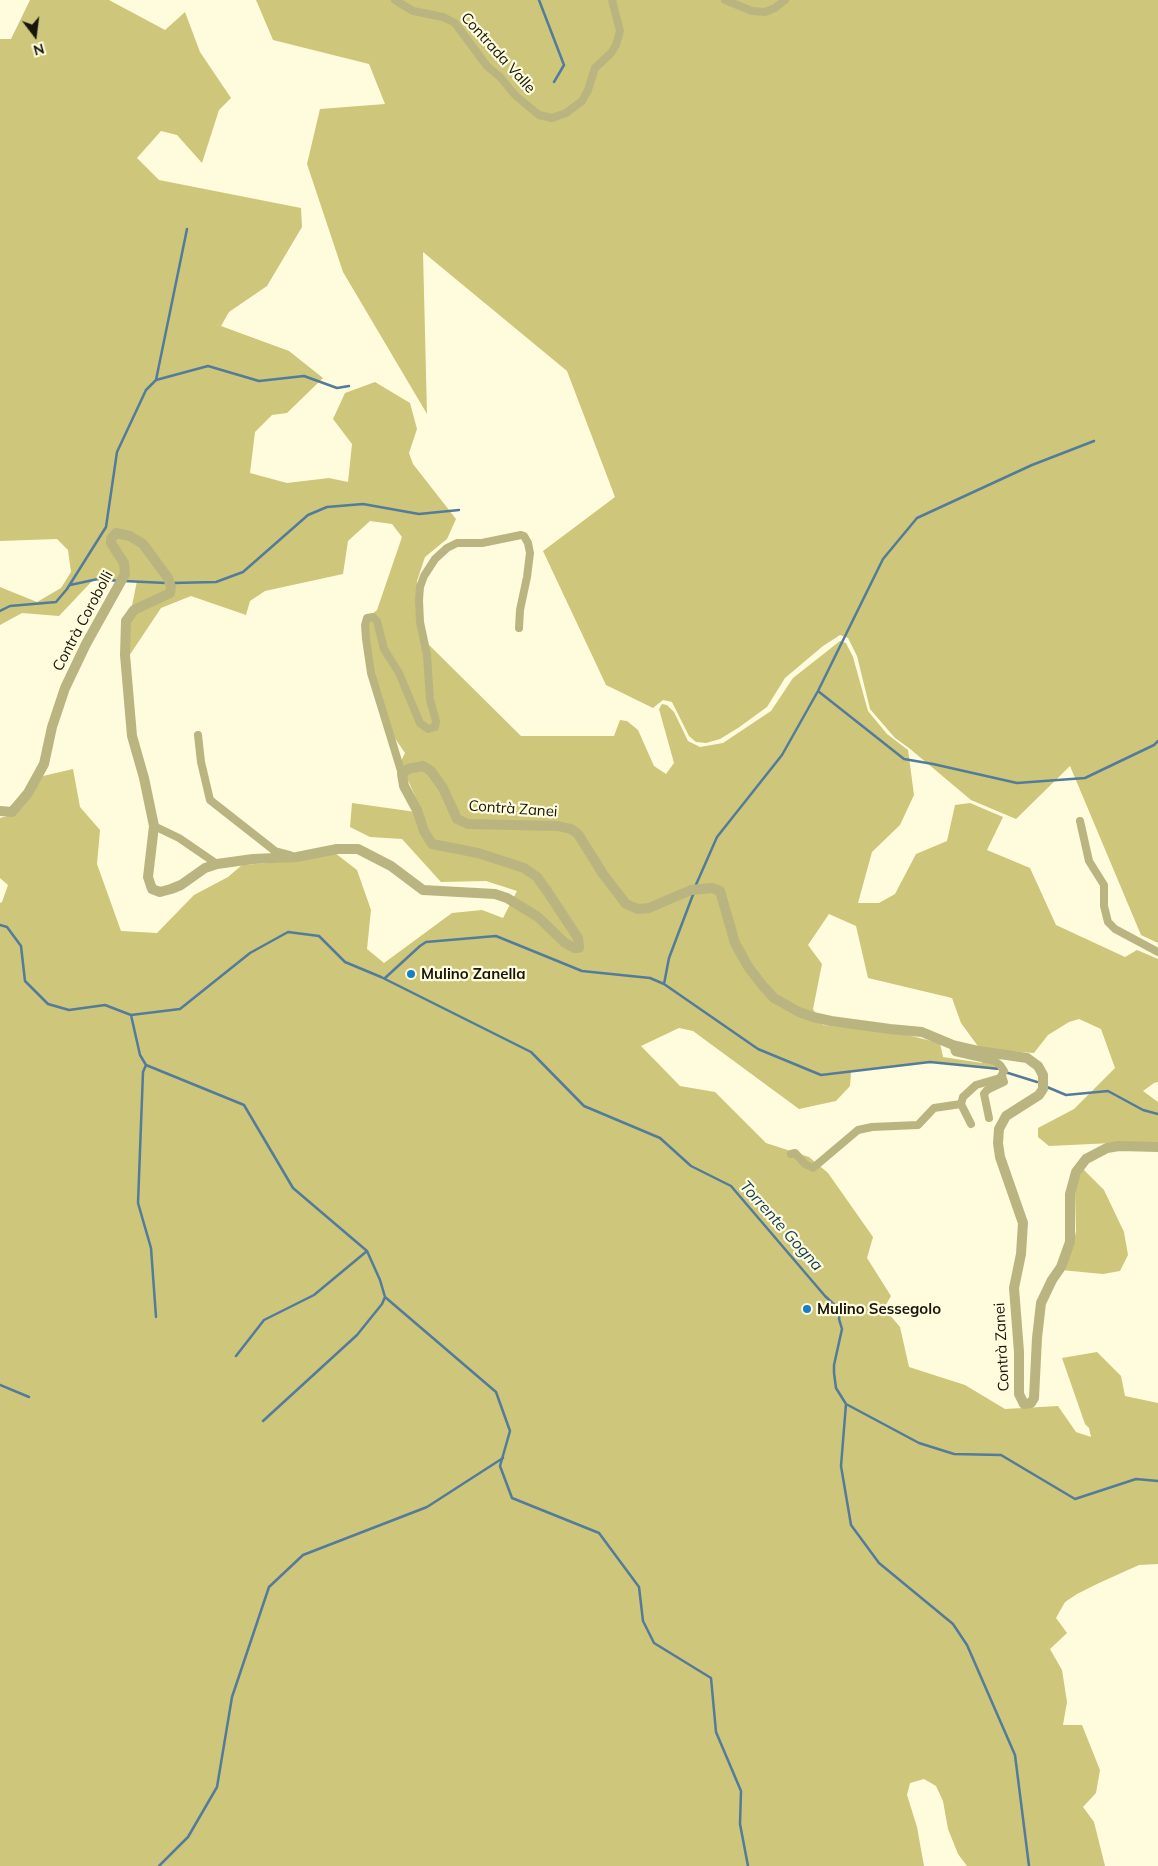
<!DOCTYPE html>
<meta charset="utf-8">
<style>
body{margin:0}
#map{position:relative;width:1158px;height:1866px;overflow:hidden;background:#fffcde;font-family:Mulish,sans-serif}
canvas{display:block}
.north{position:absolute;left:10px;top:10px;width:50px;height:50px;-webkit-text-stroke:4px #fffcde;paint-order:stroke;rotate:165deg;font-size:14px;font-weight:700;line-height:20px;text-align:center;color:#17160b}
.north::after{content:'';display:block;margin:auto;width:18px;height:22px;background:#17160b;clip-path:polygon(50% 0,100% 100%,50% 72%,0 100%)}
</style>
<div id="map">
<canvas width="1158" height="1866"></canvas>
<div class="north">N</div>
</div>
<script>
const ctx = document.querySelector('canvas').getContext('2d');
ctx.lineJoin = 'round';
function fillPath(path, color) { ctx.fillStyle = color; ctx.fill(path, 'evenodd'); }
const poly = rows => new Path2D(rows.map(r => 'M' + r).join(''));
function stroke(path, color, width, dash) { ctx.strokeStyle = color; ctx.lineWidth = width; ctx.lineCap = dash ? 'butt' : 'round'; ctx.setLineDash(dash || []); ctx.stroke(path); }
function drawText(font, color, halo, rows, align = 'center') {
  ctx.font = font + ' Mulish,sans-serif'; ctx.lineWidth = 4.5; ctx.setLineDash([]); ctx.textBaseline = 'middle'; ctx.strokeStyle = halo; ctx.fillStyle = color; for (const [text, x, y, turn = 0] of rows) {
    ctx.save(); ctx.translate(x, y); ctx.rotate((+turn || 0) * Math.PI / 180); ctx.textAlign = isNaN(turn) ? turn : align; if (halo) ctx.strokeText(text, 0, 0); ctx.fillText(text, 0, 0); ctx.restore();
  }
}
const forest = poly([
 [30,0,109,0,165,30,185,12,200,52,231,98,219,110,202,163,177,135,161,131,137,158,159,180,301,208,302,227,267,286,229,312,221,326,289,351,323,378,287,413,272,415,255,432,250,473,287,483,329,478,348,482,352,444,333,419,345,393,375,382,410,403,417,429,409,453,413,464,456,519,447,539,425,557,417,581,421,637,521,736,614,736,620,720,627,721,638,730,654,766,666,774,674,763,659,709,662,704,667,705,674,712,688,741,700,747,723,743,771,711,793,678,840,641,846,643,853,657,868,711,887,734,908,750,914,795,900,825,872,852,858,903,879,903,895,894,916,854,947,841,955,805,970,803,1003,817,987,850,1030,868,1056,925,1125,957,1137,950,1158,959,1158,1082,1154,1083,1143,1091,1158,1102,1158,1145,1133,1142,1049,1146,1038,1137,1038,1128,1074,1109,1115,1068,1101,1029,1079,1019,1069,1022,1048,1035,1034,1053,980,1049,961,1023,952,998,868,978,856,926,829,914,808,945,822,964,813,1009,823,1025,903,1034,940,1043,943,1057,982,1063,981,1053,1002,1069,998,1070,930,1062,851,1072,850,1086,836,1101,799,1109,693,1031,679,1028,641,1046,680,1086,715,1092,766,1143,809,1157,828,1173,873,1237,867,1258,891,1296,884,1308,900,1327,909,1367,965,1385,1005,1409,1058,1406,1076,1432,1091,1437,1089,1428,1085,1424,1062,1358,1097,1352,1121,1376,1125,1396,1158,1403,1158,1564,1139,1565,1099,1583,1077,1594,1065,1602,1056,1618,1067,1633,1050,1649,1062,1670,1067,1702,1063,1725,1082,1725,1100,1770,1096,1793,1083,1807,1094,1822,1105,1866,967,1866,958,1854,948,1829,943,1801,936,1786,924,1779,910,1783,907,1795,917,1827,924,1866,0,1866,0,903,2,902,8,885,0,878,0,818,12,815,43,776,73,769,80,807,100,830,97,864,121,931,157,933,194,895,228,877,242,865,295,861,335,853,357,870,371,910,367,949,384,963,452,913,482,910,503,918,517,891,486,881,441,882,402,839,370,837,350,827,352,803,423,813,400,763,405,753,392,734,374,674,366,619,377,610,402,537,392,524,370,521,348,541,343,574,265,591,250,601,246,615,191,596,161,608,129,656,128,625,137,581,94,579,59,616,22,613,0,625,0,587,37,602,61,588,71,572,68,550,57,539,0,541,0,39,11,39],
 [256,0,1158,0,1158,943,1141,935,1070,766,1016,819,971,800,909,748,895,738,870,709,857,656,848,638,840,635,823,646,785,678,767,707,738,728,720,739,706,743,696,742,689,736,672,702,663,700,653,708,606,685,543,551,615,497,567,371,423,252,427,414,343,272,307,164,320,109,385,104,369,64,273,40],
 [1083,1169,1104,1190,1124,1232,1128,1255,1120,1271,1103,1274,1061,1270,1073,1245,1076,1231,1075,1194,1077,1181]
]);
const stream = poly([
 [539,0,564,65,554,82],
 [156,380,187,229],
 [124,581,166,583],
 [172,583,216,582,243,572,308,515,327,507,363,504,419,514,459,510],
 [70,585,98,579,119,581],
 [0,611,10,606,56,602,67,589,106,527,117,452,146,390,156,380,208,366,259,381,304,376,337,388,349,386],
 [818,691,904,759,933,764,1017,783,1085,778,1154,745,1158,741],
 [695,887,717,837,782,755,818,691,883,559,917,518,1032,465,1094,441],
 [0,925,7,927,21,946,25,981,48,1004,69,1010,105,1005,131,1015,180,1009,250,953,288,932,319,936,345,962,381,977,531,1052,584,1106,660,1138,691,1166,731,1186,825,1296,840,1310,839,1319,842,1329,834,1365,834,1373,836,1388,846,1404],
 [385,978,420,946,426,942,496,936,582,971,650,978,664,984,758,1049,821,1075,930,1062,1000,1069],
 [664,984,669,958,694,892],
 [131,1015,140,1055,146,1065,244,1105,293,1188,367,1251,380,1280,385,1297,496,1392,510,1431,500,1466,512,1498,599,1533,639,1587,643,1621,654,1643,711,1678,716,1732,741,1791,740,1824,748,1866],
 [146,1065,143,1072,138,1203,151,1248,156,1317],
 [1005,1072,1037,1082],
 [1047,1087,1066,1095,1108,1091,1143,1110,1158,1114],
 [236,1356,264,1320,314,1295,367,1251],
 [0,1385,29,1397],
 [846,1404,841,1466,851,1525,879,1563,953,1624,967,1645,1015,1755,1029,1866],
 [846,1404,919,1443,954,1454,1001,1455,1075,1499,1136,1479,1158,1481],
 [263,1421,357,1335,382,1304,385,1297],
 [159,1866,188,1837,217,1787,232,1697,269,1587,303,1555,427,1507,503,1458]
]);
const minor = poly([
 [395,0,413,11,443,17,455,23,487,66,500,77,516,96,539,115,552,118,566,113,582,101,588,90,595,68,611,53,616,45,620,31,612,0],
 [725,0,752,11,765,12,775,8,785,0],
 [198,735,201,762,210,800,275,851,290,855],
 [402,774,371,673,366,639,365,625,367,618,373,617,377,621,384,649,399,673,420,723,428,729,435,727,436,721,430,700,427,655,420,622,419,600,420,587,424,576,435,559,447,548,457,543,482,543,521,535,524,536,528,543,530,553,527,577,520,610,519,628],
 [1080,821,1089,861,1104,885,1104,906,1108,922,1115,929,1158,952],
 [154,826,179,838,217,864],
 [953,1045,955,1052,995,1061,1000,1065,1004,1071,1000,1078,976,1085,963,1097,961,1104,971,1124],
 [989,1118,984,1094,987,1090,1004,1082,1002,1076],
 [791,1154,795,1153,805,1164,813,1168,858,1130,872,1127,918,1125,934,1108,961,1104]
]);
const tertiary = poly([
 [0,811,12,812,28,793,44,764,52,727,65,688,86,644,125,574,124,563,111,543,111,539,116,533,130,536,143,544,168,578,171,587,170,593,134,610,126,621,125,655,132,736,144,778,154,826,148,877,152,889,160,892,171,889,181,885,205,868,217,864,253,859,297,857,337,849,358,849,391,866,423,890,495,894,507,898,538,917,565,943,574,948,579,948,578,938,547,891,537,877,524,868,478,853,432,844,424,831,417,810,404,786,402,774,408,769,423,766,431,771,443,788,457,819,468,824,558,826,571,829,578,834,603,874,626,904,638,909,649,908,691,890,712,888,720,891,735,943,749,968,763,986,774,998,799,1012,813,1017,831,1021,890,1029,922,1032,953,1045,979,1051,1027,1058,1038,1066,1043,1075,1043,1089,1039,1095,1006,1116,999,1129,998,1143,1000,1157,1023,1223,1021,1254,1014,1288,1019,1352,1019,1394,1024,1404,1031,1403,1034,1398,1037,1338,1041,1303,1052,1280,1061,1267,1070,1242,1070,1194,1076,1172,1086,1159,1107,1148,1119,1146,1158,1147]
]);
const markers = [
 [411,974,5,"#167fca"],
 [807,1309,5,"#167fca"]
];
const streetNames = [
 ["Contrada Valle",498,53,48],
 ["Contrà Corobolli",83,621,-62],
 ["Contrà Zanei",513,809,4],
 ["Contrà Zanei",1002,1347,-93]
];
const poiNames = [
 ["Mulino Zanella",421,974],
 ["Mulino Sessegolo",817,1309]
];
const waterNames = [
 ["Torrente Gogna",781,1226,48]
];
fillPath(forest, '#cec67a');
stroke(stream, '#527b9c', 2.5);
stroke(minor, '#bab580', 8);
stroke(tertiary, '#bab580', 10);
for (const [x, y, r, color] of markers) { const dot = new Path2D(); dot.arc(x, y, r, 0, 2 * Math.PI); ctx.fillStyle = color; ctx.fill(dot); stroke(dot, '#fffcde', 2); }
drawText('15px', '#17160b', '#fffcde', streetNames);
drawText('bold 15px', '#17160b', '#fffcde', poiNames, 'left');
drawText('italic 16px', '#0e3a5d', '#fffcde', waterNames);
</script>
